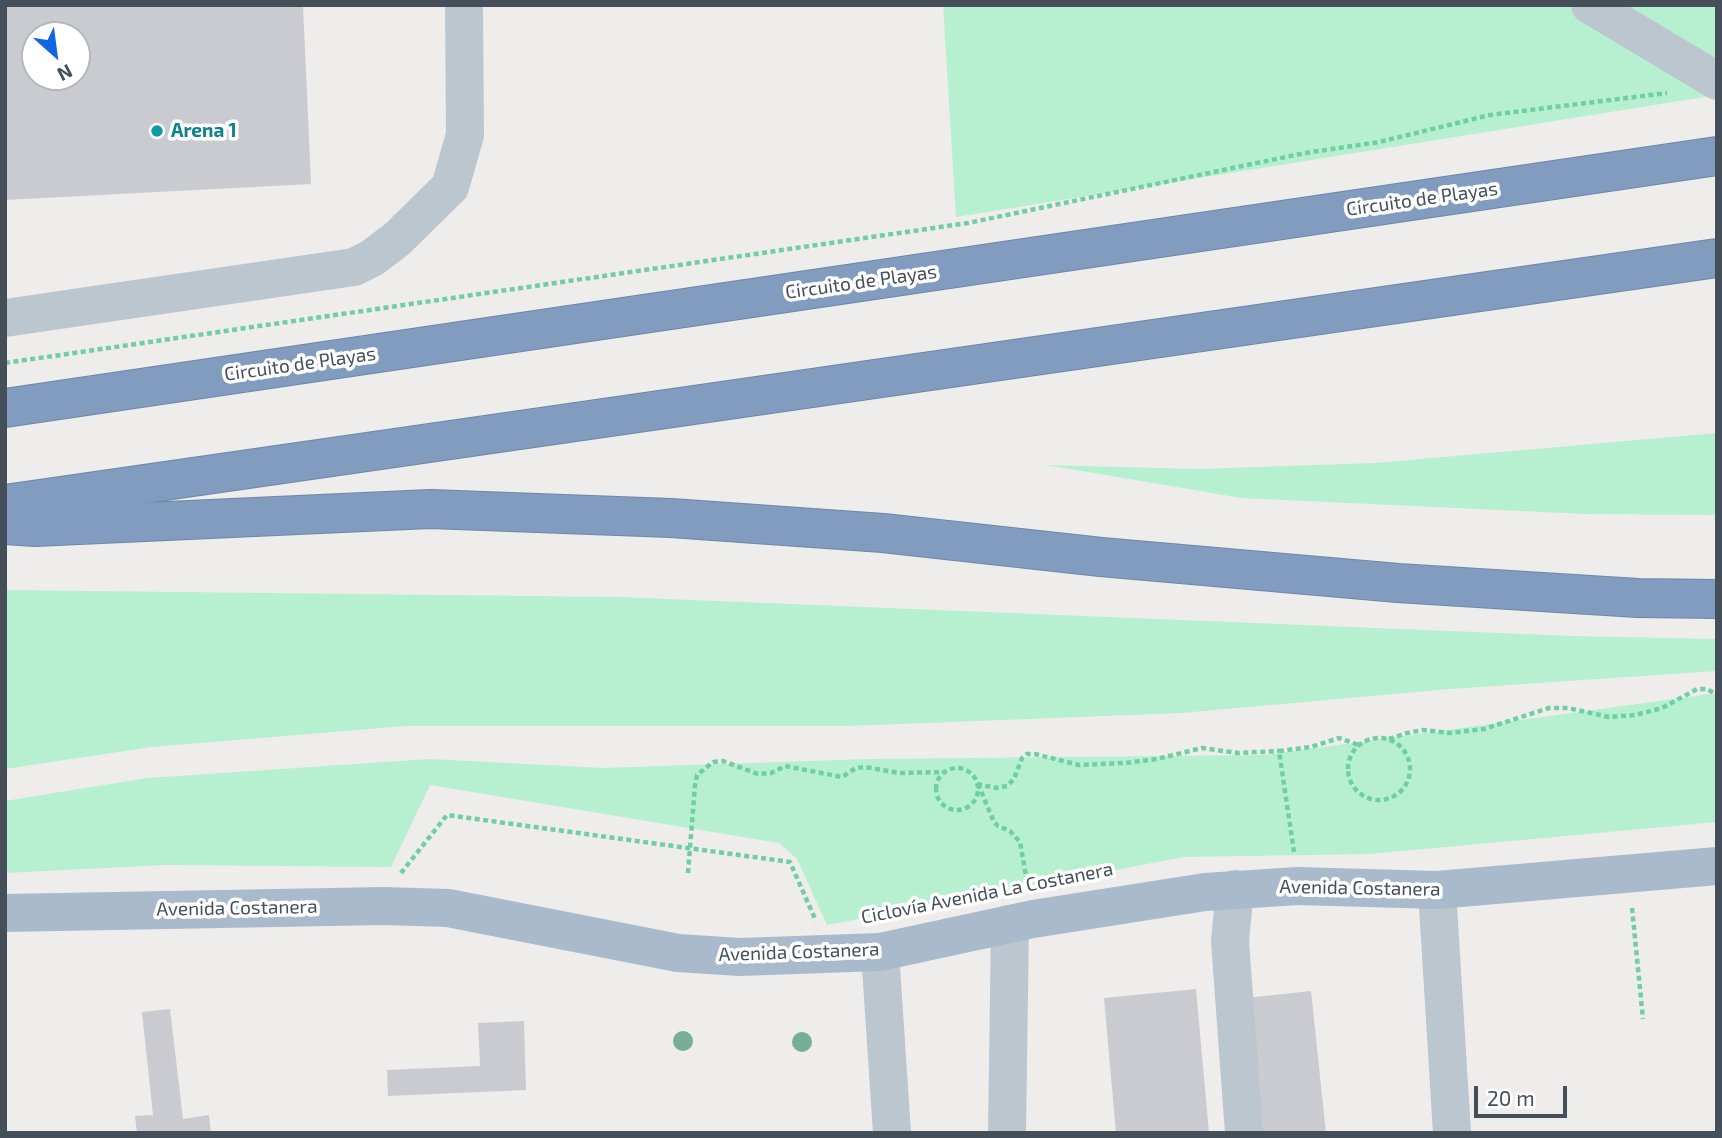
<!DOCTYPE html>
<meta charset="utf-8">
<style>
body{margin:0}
#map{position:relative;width:1722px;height:1138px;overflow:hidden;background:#efecec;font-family:"Exo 2",sans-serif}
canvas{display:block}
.frame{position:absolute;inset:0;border:7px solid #444f5a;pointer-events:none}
.north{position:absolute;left:21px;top:21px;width:70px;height:70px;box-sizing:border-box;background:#fff;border:2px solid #b4b9bd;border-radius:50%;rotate:152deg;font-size:19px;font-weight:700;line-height:28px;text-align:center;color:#444f5a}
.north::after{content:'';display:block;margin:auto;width:24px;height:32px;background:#1265e3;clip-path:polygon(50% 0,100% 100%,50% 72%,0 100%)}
.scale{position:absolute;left:1474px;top:1086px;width:93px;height:32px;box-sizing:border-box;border:4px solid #444f5a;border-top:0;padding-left:9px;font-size:21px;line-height:24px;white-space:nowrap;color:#444f5a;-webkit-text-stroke:5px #fff;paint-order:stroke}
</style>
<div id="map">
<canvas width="1722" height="1138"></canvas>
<div class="frame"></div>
<div class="north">N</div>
<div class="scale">20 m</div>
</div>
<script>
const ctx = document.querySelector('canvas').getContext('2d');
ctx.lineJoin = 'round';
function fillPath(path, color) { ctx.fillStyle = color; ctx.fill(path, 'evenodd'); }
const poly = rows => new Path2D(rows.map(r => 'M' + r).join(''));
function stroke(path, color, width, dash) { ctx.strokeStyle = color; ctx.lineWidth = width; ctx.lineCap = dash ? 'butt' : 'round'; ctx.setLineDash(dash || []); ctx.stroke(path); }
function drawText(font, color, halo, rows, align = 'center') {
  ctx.font = font + ' "Exo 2",sans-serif'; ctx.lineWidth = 7; ctx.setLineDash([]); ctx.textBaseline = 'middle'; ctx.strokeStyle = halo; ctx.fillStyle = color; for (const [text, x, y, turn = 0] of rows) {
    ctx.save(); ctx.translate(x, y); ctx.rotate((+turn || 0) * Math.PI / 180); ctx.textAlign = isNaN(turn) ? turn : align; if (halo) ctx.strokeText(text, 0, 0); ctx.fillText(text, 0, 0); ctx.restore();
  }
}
const green = poly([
 [943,5,1717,5,1717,95,956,217],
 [1717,433,1717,515,1585,514,1241,498,1046,465,1198,469,1375,463],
 [5,590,620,597,1572,636,1717,639,1717,671,1450,689,1182,713,848,726,407,726,152,747,5,769],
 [1717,693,1717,822,1370,854,1184,857,827,925,797,859,779,843,430,785,391,867,166,865,5,873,5,801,147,778,430,759,603,768,868,759,1265,755]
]);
const building = poly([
 [5,5,303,5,311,184,5,200],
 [35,35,77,35,77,77,35,77],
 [1196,989,1209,1133,1116,1133,1104,998],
 [1311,991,1326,1133,1250,1133,1236,999],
 [170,1009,183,1119,209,1115,211,1133,137,1133,135,1116,153,1115,142,1012],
 [524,1021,526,1090,388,1096,387,1070,480,1066,478,1023]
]);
const path = poly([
 [5,363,968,223,1305,153,1379,142,1490,115,1667,93],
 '1348 769a31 31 0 1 1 62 0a31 31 0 1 1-62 0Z',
 [1389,739,1407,733,1423,730,1450,733,1484,729,1549,708,1568,708,1609,717,1635,715,1662,708,1697,689,1707,689,1717,695],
 '936 789a21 21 0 1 1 42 0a21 21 0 1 1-42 0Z',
 [977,784,996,788,1007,786,1014,779,1022,758,1027,754,1035,754,1079,765,1125,763,1157,759,1202,748,1238,753,1279,751],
 [978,784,994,822,998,826,1010,831,1020,842,1028,887],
 [1294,852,1279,751,1311,747,1339,738,1359,745],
 [401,873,447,815,790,862,816,921],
 [688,873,695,785,697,775,713,762,723,761,758,774,771,773,785,766,842,777,856,768,865,767,900,773,945,772],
 [1632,908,1643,1019]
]);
const minor = poly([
 [1590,5,1717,81],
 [5,318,354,267,372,258,397,239,450,187,465,135,464,5],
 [1235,889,1230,941,1244,1133],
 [1437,890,1452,1133],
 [880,952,892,1133],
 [1007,1133,1010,924]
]);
const major = poly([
 [5,913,384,906,448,908,678,953,740,957,880,952,1033,919,1205,892,1298,886,1437,890,1717,866]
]);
const highway = poly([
 [5,408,1717,156],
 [5,504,1717,258],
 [5,525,35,527,430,509,671,518,883,533,1101,557,1398,583,1638,598,1717,599]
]);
const trees = [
 [683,1041],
 [802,1042]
];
const markers = [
 [157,131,7,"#0f9aa8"]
];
const cultureNames = [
 ["Arena 1",171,131]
];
const streetNames = [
 ["Circuito de Playas",1422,199,-8],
 ["Circuito de Playas",861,282,-8],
 ["Circuito de Playas",300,364,-8],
 ["Avenida Costanera",1360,888,1],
 ["Ciclovía Avenida La Costanera",987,893,-11],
 ["Avenida Costanera",237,908,-1],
 ["Avenida Costanera",799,952,-2]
];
fillPath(green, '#b7f0d0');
fillPath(building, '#c9cbd1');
stroke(highway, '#6d87a9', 40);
stroke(path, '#6fcfa3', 4.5, [5, 3.5]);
stroke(minor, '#bcc6cf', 38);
stroke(major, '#aabacd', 38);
stroke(highway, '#819cbe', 38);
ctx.fillStyle = '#76af95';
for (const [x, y] of trees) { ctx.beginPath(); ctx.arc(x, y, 10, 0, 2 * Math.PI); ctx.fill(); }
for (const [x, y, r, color] of markers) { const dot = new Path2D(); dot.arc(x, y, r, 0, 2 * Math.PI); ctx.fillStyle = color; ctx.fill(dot); stroke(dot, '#fff', 2.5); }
drawText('bold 19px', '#0d838f', '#fff', cultureNames, 'left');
drawText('19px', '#444f5a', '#fff', streetNames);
</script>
